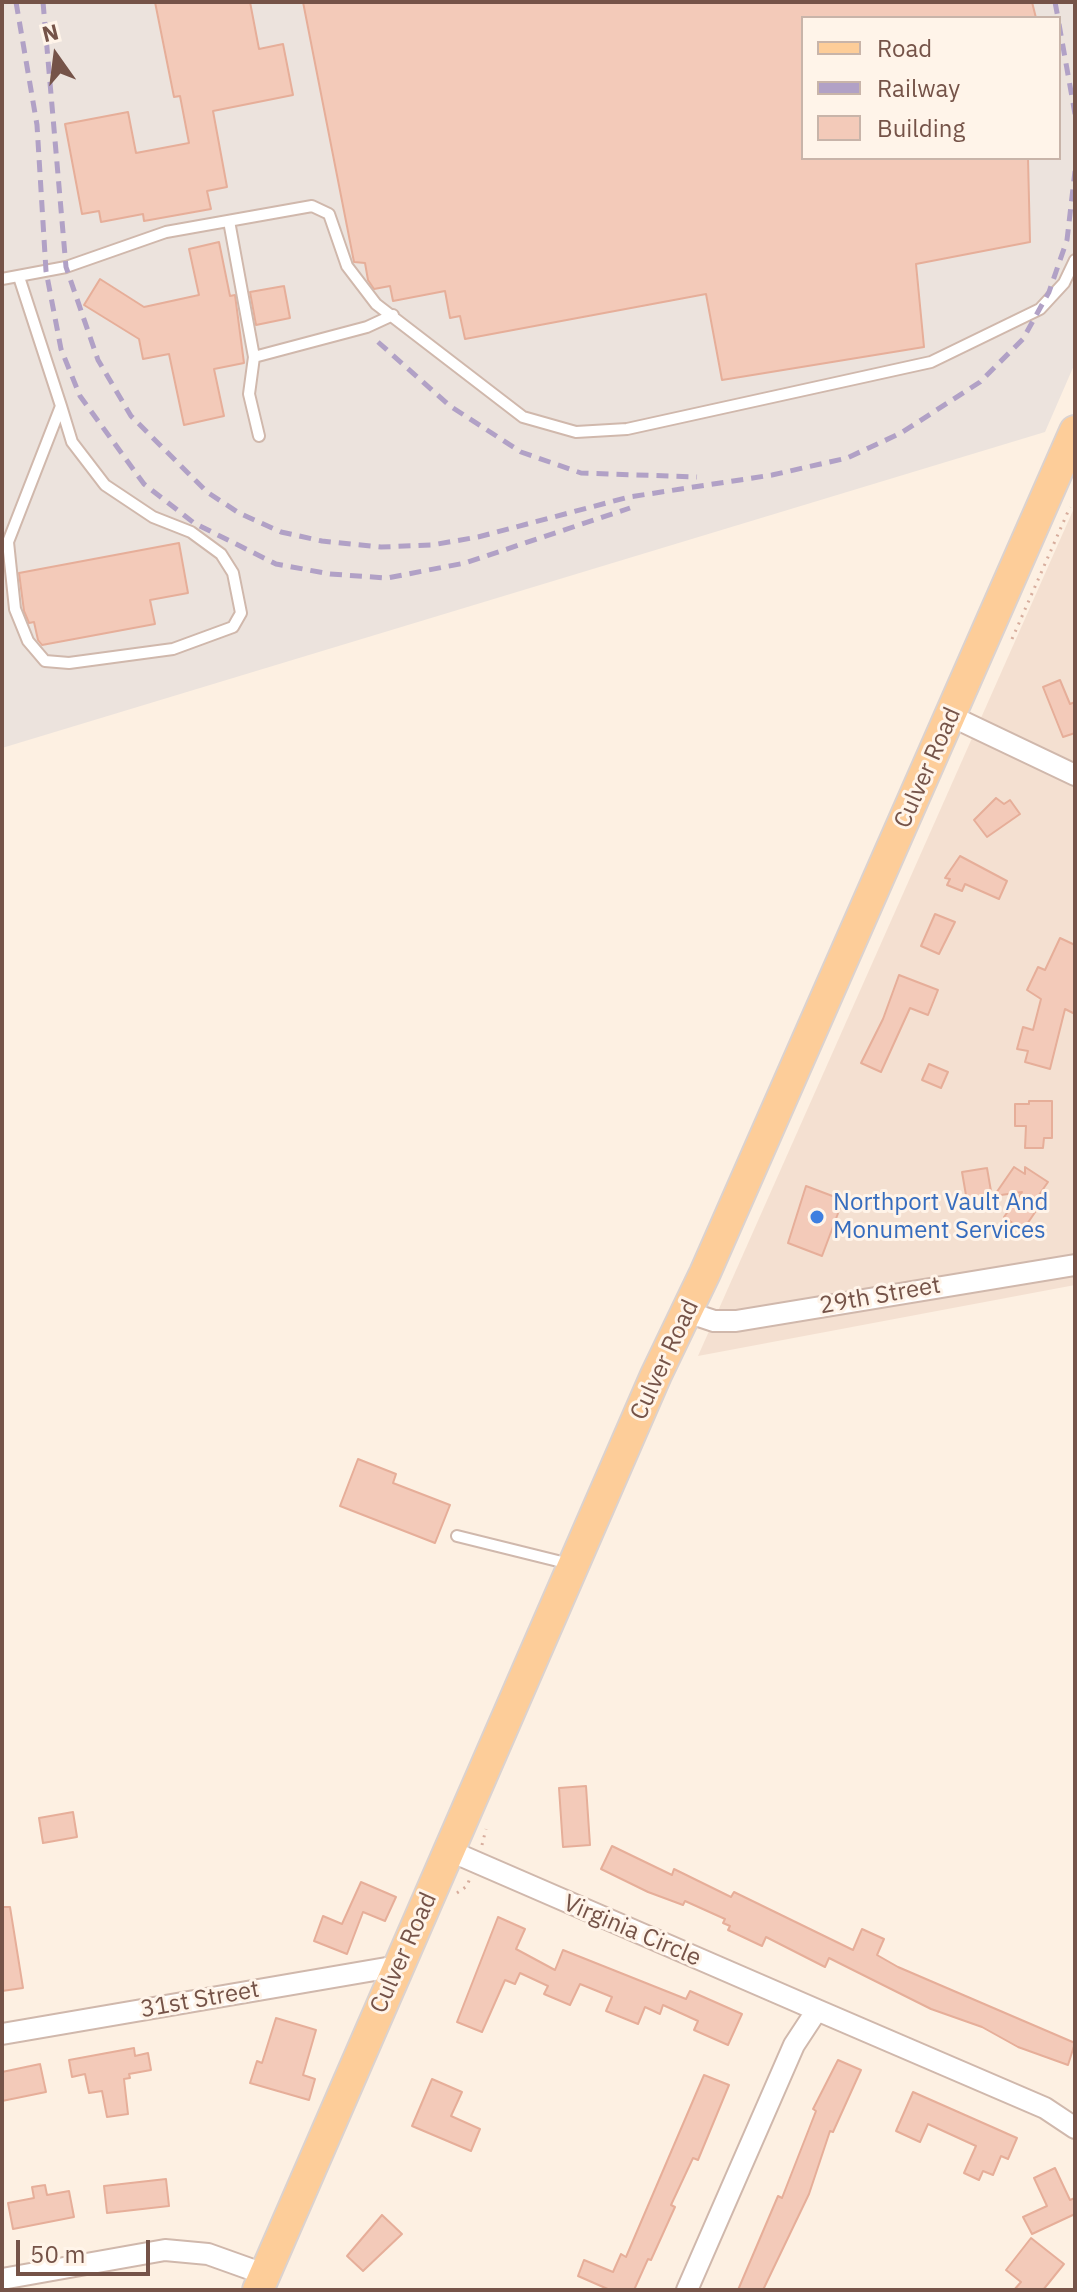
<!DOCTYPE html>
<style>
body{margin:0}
#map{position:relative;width:1077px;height:2292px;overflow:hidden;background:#fdf0e2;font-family:"IBM Plex Sans",sans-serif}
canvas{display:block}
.frame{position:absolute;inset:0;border:4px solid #755348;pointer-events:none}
.legend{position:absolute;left:801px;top:16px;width:260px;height:144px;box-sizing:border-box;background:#fff4e9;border:2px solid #c8b4a9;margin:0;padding:10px 14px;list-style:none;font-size:24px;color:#755348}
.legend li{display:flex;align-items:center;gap:16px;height:40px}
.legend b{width:40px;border:2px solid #c8b4a9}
.north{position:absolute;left:16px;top:16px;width:80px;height:80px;-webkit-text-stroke:6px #fff4e9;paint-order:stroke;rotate:346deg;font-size:22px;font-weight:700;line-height:32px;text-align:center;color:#755348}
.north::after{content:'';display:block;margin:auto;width:28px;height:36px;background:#755348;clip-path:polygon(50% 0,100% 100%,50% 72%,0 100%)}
.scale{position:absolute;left:16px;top:2240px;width:134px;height:36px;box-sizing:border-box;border:4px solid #755348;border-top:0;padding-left:10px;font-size:24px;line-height:28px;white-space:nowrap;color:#755348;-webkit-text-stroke:6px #fff4e9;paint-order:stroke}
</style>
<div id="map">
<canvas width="1077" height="2292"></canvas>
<div class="frame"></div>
<ul class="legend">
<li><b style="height:10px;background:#fdcd99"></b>Road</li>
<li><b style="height:10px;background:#b1a1c6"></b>Railway</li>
<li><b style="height:22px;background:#f3cab9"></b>Building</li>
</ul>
<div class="north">N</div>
<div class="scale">50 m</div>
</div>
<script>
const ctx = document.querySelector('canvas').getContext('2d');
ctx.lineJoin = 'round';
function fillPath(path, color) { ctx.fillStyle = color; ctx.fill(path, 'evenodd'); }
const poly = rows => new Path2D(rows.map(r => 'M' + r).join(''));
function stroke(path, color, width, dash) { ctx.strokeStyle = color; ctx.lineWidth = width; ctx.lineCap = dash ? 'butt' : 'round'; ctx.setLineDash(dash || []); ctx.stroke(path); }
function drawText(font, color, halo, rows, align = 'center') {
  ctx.font = font + ' "IBM Plex Sans",sans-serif'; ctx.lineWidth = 6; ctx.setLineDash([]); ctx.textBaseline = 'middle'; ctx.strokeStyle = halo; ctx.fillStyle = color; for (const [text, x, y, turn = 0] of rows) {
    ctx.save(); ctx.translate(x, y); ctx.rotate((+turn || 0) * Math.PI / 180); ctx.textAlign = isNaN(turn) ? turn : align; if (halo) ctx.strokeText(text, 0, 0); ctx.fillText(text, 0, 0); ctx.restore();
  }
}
const residential = poly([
 [1075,506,1075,1285,698,1356]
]);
const industrial = poly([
 [2,2,1075,2,1075,363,1045,432,2,748],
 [803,18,1059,18,1059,158,803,158]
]);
const building = poly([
 [155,2,250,2,259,49,283,44,293,95,213,111,227,187,207,191,211,209,144,221,143,214,101,222,99,211,82,214,65,124,128,112,136,153,189,143,180,96,174,97,155,2],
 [303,2,1032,2,1036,18,803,18,803,158,1028,158,1030,242,916,264,924,347,722,380,706,294,465,339,460,316,450,318,445,291,393,301,390,286,374,289,368,280,365,263,354,262,303,2],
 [219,242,230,296,235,295,244,363,214,369,224,416,184,425,169,354,143,359,139,339,84,305,100,279,144,307,199,295,189,249,219,242],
 [284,286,290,318,256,325,250,292,284,286],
 [179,543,188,593,150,600,155,624,42,645,38,640,34,622,29,623,24,611,19,573,179,543],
 [1060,680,1070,704,1075,702,1075,733,1063,737,1043,687,1060,680],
 [996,798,1004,804,1010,800,1020,814,987,837,974,820,996,798],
 [960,856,1007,881,999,899,965,884,962,891,947,885,950,879,945,878,960,856],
 [935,914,955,922,939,954,921,946,935,914],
 [1060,938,1075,945,1075,1014,1065,1009,1050,1069,1025,1062,1028,1051,1017,1049,1023,1027,1033,1030,1041,999,1027,990,1038,967,1045,970,1060,938],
 [899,975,938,990,928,1015,910,1008,881,1072,861,1063,883,1019,899,975],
 [929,1064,948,1072,941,1088,922,1080,929,1064],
 [1029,1101,1052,1101,1052,1138,1044,1138,1043,1148,1025,1148,1026,1126,1015,1126,1015,1104,1029,1104,1029,1101],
 [1014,1167,1025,1174,1025,1167,1048,1182,1039,1195,1044,1199,1023,1230,1004,1217,1022,1192,994,1196,1014,1167],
 [987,1168,992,1197,967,1201,962,1172,987,1168],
 [806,1186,843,1200,822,1256,788,1243,806,1186],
 [358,1459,396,1474,393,1483,450,1505,435,1543,340,1506,358,1459],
 [586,1786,590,1845,563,1847,559,1788,586,1786],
 [73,1812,77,1837,43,1843,39,1818,73,1812],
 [612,1846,672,1875,674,1869,731,1897,734,1892,853,1950,862,1929,884,1939,877,1955,898,1967,1075,2043,1068,2065,1018,2047,982,2027,931,2009,829,1958,825,1967,766,1937,762,1946,728,1930,730,1926,723,1923,725,1919,685,1901,683,1905,648,1892,601,1869,612,1846],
 [361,1882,396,1897,385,1921,363,1912,347,1954,314,1941,323,1916,342,1924,361,1882],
 [2,1907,10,1907,23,1988,2,1991,2,1907],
 [498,1917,525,1929,516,1949,555,1970,563,1950,686,1999,690,1991,742,2014,728,2045,694,2030,698,2021,663,2005,660,2014,645,2007,638,2024,606,2011,612,1997,580,1984,570,2005,544,1994,548,1986,520,1973,515,1984,505,1980,482,2032,457,2022,498,1917],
 [276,2018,316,2030,303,2075,315,2079,309,2100,250,2083,257,2061,262,2063,276,2018],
 [134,2048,135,2056,148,2053,151,2070,129,2074,130,2078,124,2079,128,2114,107,2117,102,2091,89,2093,85,2074,72,2077,69,2060,134,2048],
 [838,2060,861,2070,833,2132,830,2131,809,2194,763,2290,738,2290,778,2196,782,2198,816,2111,813,2109,838,2060],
 [40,2064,46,2092,2,2101,2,2072,40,2064],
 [704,2075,729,2085,698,2160,693,2158,671,2205,675,2207,651,2260,648,2259,634,2290,610,2290,578,2276,584,2260,613,2272,621,2254,626,2257,704,2075],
 [432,2079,462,2092,451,2116,480,2129,471,2151,412,2126,432,2079],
 [913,2092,1017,2138,1008,2159,1001,2156,993,2175,983,2171,979,2180,964,2173,976,2146,928,2124,920,2142,896,2131,913,2092],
 [1055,2168,1070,2200,1075,2198,1075,2214,1032,2234,1023,2217,1047,2206,1034,2178,1055,2168],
 [166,2179,169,2206,107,2213,104,2186,166,2179],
 [45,2185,47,2195,69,2191,74,2217,13,2229,8,2203,34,2198,32,2187,45,2185],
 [382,2215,402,2234,363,2271,347,2256,382,2215],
 [1031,2238,1064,2264,1043,2290,1014,2290,1021,2282,1006,2270,1031,2238]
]);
const path = poly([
 [1012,639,1070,507],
 [482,1845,486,1829],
 [457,1893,467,1886,470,1878]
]);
const lane = poly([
 [229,221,254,357,367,327,393,315],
 [19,277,61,406,72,442,105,485,153,517,191,532,221,554,233,573,241,613,233,627,173,649,69,663,45,661,28,641,15,609,8,542,61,406],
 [2,279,66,267,166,232,312,206,329,214,347,266,376,304,523,417,576,432,627,429,931,362,1040,309,1064,283,1075,260],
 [254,357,249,394,259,436],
 [457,1536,570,1564]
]);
const street = poly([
 [951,716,1075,775],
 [687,1312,714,1321,736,1321,1075,1265],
 [448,1850,817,2010],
 [2,2034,398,1966],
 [2,2279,165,2250,208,2254,264,2274],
 [687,2290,794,2045,817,2010,1045,2108,1075,2128]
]);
const primary = poly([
 [258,2290,656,1375,705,1273,1075,431]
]);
const rail = poly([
 [16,2,37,125,46,271,61,349,80,396,144,484,194,523,276,564,330,574,387,578,465,563,630,508],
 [43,2,66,267,98,360,131,416,207,492,239,513,281,532,322,541,381,547,432,545,478,537,629,497,772,475,847,458,901,433,980,382,1023,339,1049,292,1067,240,1075,171],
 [1055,2,1058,18],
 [1059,24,1075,114],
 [378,342,450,406,521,452,581,473,697,477]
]);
const markers = [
 [817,1217,8,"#3f7fe0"]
];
const streetNames = [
 ["Culver Road",928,768,-66],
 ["29th Street",880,1296,-10],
 ["Culver Road",665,1360,-65],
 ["Virginia Circle",632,1931,23],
 ["Culver Road",404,1953,-66],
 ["31st Street",200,2000,-10]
];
const shopNames = [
 ["Northport Vault And",833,1203],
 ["Monument Services",833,1231]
];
fillPath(residential, '#f4e0d1');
fillPath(industrial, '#ece3dd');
fillPath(building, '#f3cab9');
stroke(building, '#e6ae99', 2);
stroke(lane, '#d0b8ac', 14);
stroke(street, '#d0b8ac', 24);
stroke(primary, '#dbd2cf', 34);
stroke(path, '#d7ad9d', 3, [2, 6]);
stroke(lane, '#fff', 10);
stroke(street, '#fff', 20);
stroke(primary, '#fdcd99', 30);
stroke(rail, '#b1a1c6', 5, [12, 8]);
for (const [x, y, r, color] of markers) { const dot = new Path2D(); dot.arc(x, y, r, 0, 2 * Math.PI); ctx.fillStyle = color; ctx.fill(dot); stroke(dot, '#fff4e9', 3); }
drawText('24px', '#755348', '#fff4e9', streetNames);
drawText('24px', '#366cbe', '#fff4e9', shopNames, 'left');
</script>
